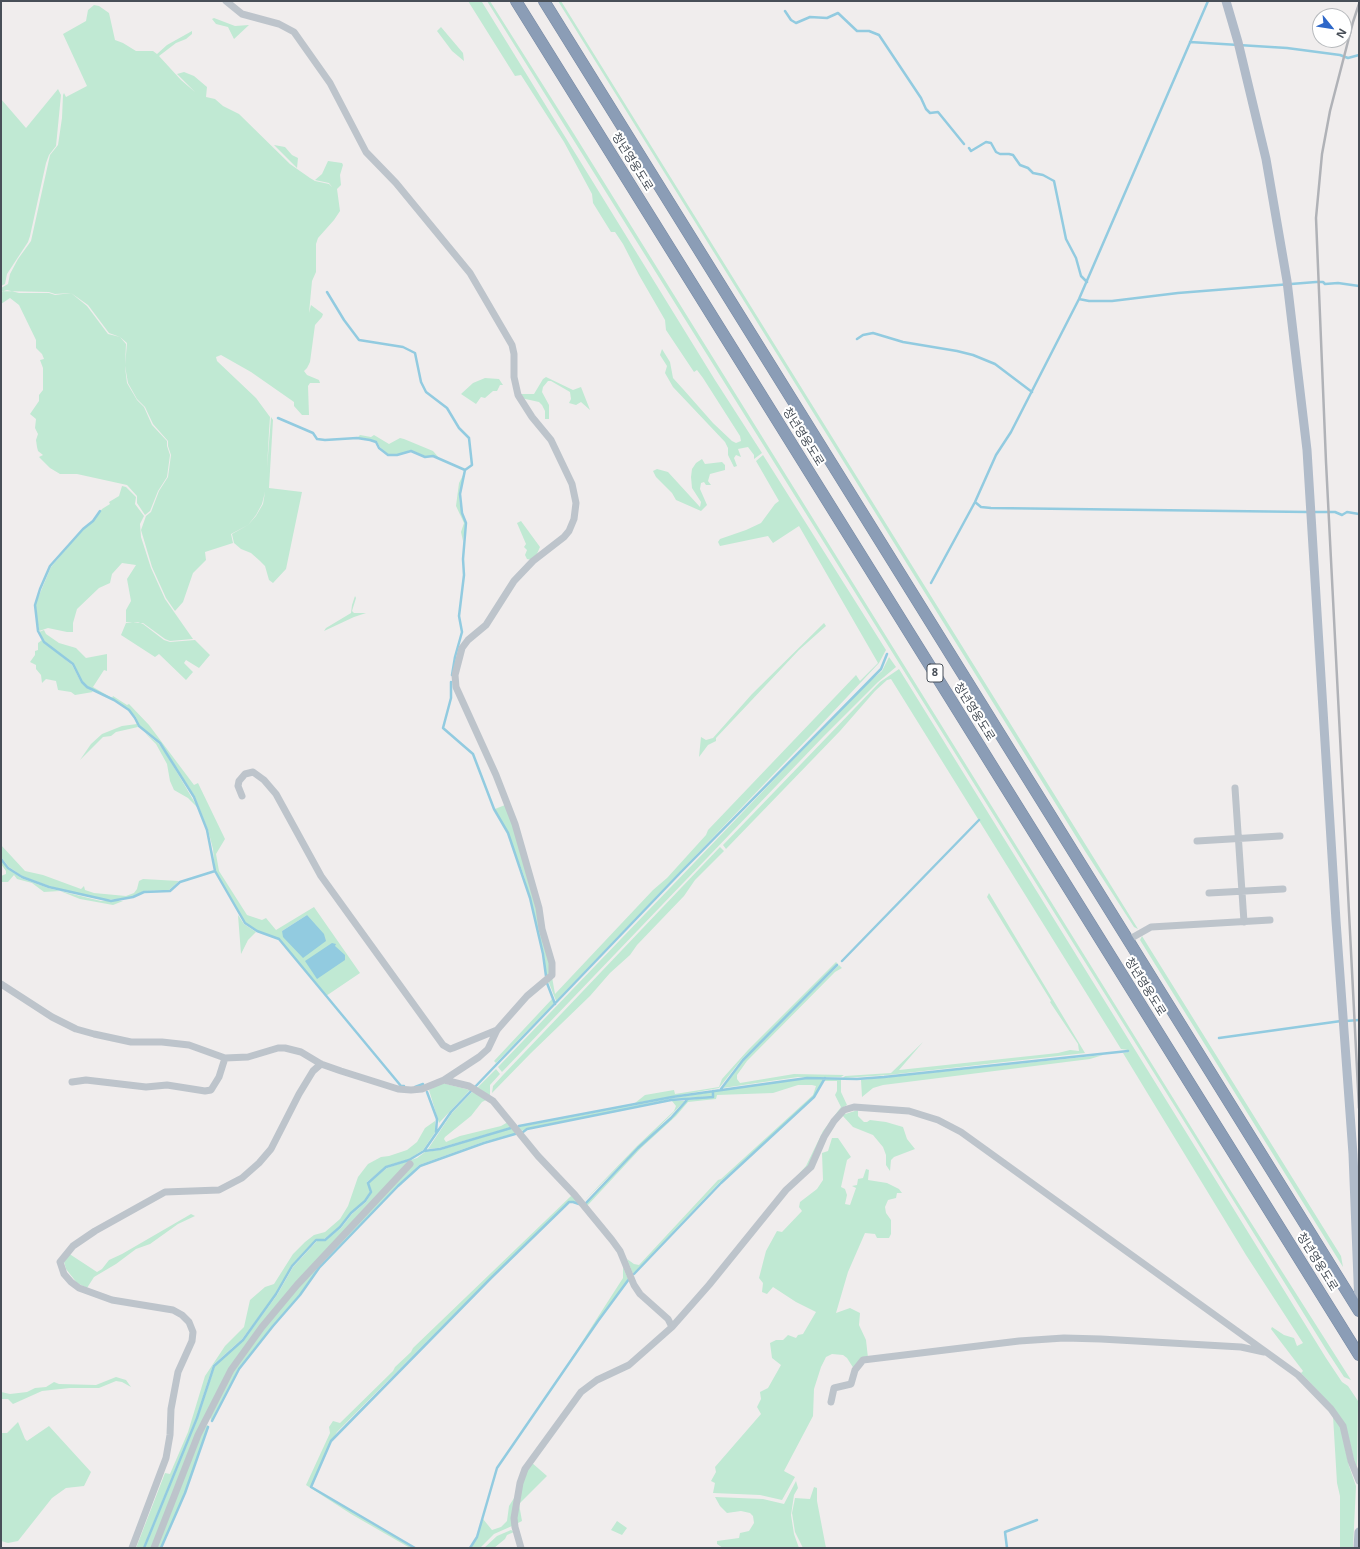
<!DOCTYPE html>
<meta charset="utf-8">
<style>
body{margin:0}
#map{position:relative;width:1360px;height:1549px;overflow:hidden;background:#f0eded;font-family:"Open Sans",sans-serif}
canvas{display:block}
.frame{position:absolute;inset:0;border:2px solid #484f58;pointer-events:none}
.north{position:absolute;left:1312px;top:8px;width:40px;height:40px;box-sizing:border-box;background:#fff;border:1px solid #b6b9bc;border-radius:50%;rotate:120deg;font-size:11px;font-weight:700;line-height:16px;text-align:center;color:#484f58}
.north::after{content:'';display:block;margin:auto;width:14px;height:18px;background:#2e67c8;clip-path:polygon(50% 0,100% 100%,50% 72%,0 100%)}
</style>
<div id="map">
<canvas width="1360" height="1549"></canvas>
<div class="frame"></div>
<div class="north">N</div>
</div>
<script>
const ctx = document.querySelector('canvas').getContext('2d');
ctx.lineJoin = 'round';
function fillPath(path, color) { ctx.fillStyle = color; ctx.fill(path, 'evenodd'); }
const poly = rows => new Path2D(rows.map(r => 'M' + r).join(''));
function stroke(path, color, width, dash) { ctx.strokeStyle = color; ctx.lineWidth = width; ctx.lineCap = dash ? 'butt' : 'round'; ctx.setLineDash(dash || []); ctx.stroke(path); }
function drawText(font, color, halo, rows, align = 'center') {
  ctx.font = font + ' "Open Sans","Noto Sans KR",sans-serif'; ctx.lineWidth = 4; ctx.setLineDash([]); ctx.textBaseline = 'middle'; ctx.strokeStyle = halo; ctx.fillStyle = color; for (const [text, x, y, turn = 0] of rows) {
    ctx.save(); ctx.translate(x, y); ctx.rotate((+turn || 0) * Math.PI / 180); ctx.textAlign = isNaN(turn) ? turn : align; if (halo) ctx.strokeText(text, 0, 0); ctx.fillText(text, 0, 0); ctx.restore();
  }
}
const green = poly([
 [468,1,482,2,715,380,762,453,754,459,754,455,748,447,738,449,741,457,736,455,734,458,737,466,734,467,728,455,728,448,725,442,673,387,665,373,667,366,660,355,662,349,670,362,673,378,683,389,713,423,732,441,736,443,741,441,740,436,703,378,697,370,694,372,666,330,665,320,639,275,623,244,615,232,611,232,593,203,592,194,564,142,521,75,515,76],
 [487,1,490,1,574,134,1229,1188,1351,1380,1344,1377,1327,1351],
 [558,1,561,1,1138,929,1134,927,1085,851],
 [94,5,99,6,109,13,115,40,123,43,136,51,153,51,157,54,167,45,192,31,192,34,186,39,176,43,159,56,181,80,195,92,177,74,184,72,194,76,207,87,206,97,215,99,223,106,239,114,290,164,310,178,315,181,329,184,332,187,329,183,315,180,322,174,328,161,342,163,343,165,340,175,341,185,337,189,340,211,334,220,318,238,316,244,316,272,312,281,309,313,304,327,309,313,311,305,323,314,322,317,315,325,310,362,307,368,304,371,307,375,319,380,320,383,310,383,308,386,309,415,302,415,294,406,294,402,251,372,221,355,216,357,217,361,256,398,270,417,269,432,267,468,271,417,273,420,269,488,302,492,286,569,273,583,269,580,265,566,260,561,251,553,241,549,234,543,232,534,248,525,256,516,263,504,265,492,262,504,256,515,248,525,231,534,233,543,205,552,206,560,193,573,183,602,175,611,166,598,152,567,141,530,146,516,151,512,159,491,168,477,171,455,168,446,168,441,153,424,145,407,137,399,128,383,125,366,127,343,120,337,109,333,88,305,71,293,55,294,49,292,1,291,1,288,8,284,10,274,18,259,31,241,48,164,50,155,58,145,62,118,63,95,64,93,66,97,87,86,63,34,86,21,88,10],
 [214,18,235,26,249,25,234,39,228,27,216,24,212,19],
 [441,27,463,53,464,61,452,51,437,31],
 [58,89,61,95,56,146,49,155,46,163,30,236,28,242,7,274,5,284,1,286,1,99,26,128],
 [274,145,285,147,292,155,298,158,297,168],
 [7,290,19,293,49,293,55,295,71,293,87,306,108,334,120,337,126,344,125,367,127,383,137,400,144,407,152,425,167,441,167,446,170,455,167,477,158,491,150,511,145,515,137,503,137,496,127,485,77,474,60,474,50,468,39,457,43,455,38,451,37,447,36,440,38,434,35,428,36,419,30,414,39,401,39,395,43,390,43,368,40,360,44,359,42,354,36,348,36,340,19,305,10,298,1,304,1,292],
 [546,377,573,390,581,387,590,410,581,402,576,405,569,403,571,399,570,392,551,381,548,381,543,387,542,392,549,405,549,419,545,419,545,411,542,405,539,402,521,398,519,394,534,394,543,379],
 [485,378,499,379,503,385,500,385,497,391,493,391,485,398,481,397,476,404,461,394,473,383],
 [360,435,371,437,374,435,389,444,400,438,404,439,433,451,440,459,433,456,425,456,411,450,397,455,389,455,380,447,377,442,357,438],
 [763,455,886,650,879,663,816,730,556,1001,548,980,552,977,555,994,653,890,667,878,706,835,708,830,856,675,860,681,878,663,799,526,773,543,768,536,720,546,718,542,720,539,746,530,761,523,775,504,779,501,756,461],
 [702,459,705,464,722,462,725,465,725,470,710,474,708,481,711,485,706,485,704,482,701,483,700,489,707,505,701,511,676,500,672,493,656,477,653,471,657,469,668,472,700,507,701,502,692,488,691,477,692,469,696,463],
 [465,471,459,494,460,506,466,523,463,541,461,532,464,523,456,506,459,483],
 [122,486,126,487,136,497,135,504,144,516,140,524,141,537,151,568,165,599,193,639,170,641,165,639,143,623,126,622,126,610,131,601,127,579,136,565,122,563,112,574,110,583,99,588,77,609,73,623,73,632,67,632,48,628,39,631,35,605,51,567,83,529,93,521,102,509,110,504,109,502,119,496],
 [521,521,540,547,536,556,532,560,527,559,525,555,527,550,524,547,526,544,517,523],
 [355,596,356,598,352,611,354,613,366,613,354,617,324,631,326,628,351,613,352,605],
 [138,622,143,624,164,640,170,642,195,640,210,655,199,668,186,660,184,663,193,672,186,680,159,654,155,657,121,635,126,623],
 [824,623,826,626,799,650,716,738,716,741,708,745,699,757,701,737,706,740,713,738,752,694],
 [44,630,46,634,59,643,76,648,86,658,107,654,107,671,104,670,93,687,112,698,113,696,127,705,129,704,149,725,194,785,198,783,225,839,216,854,219,871,247,915,262,920,266,918,276,930,314,907,360,973,326,996,280,939,257,931,245,923,215,871,213,849,208,830,195,797,166,751,160,743,139,726,136,717,129,710,114,700,87,686,82,681,73,664,45,642,39,632],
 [307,915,303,957,282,931],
 [42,640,72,665,81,682,93,692,75,695,71,692,58,690,56,681,46,679,42,683,41,675,36,669,36,665,30,662,35,655,35,651,38,650,38,643],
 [889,657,896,667,878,682,823,737,502,1072,498,1067,863,687,882,671],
 [899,669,1326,1358,1342,1382,1348,1386,1358,1401,1357,1467,1354,1460,1349,1439,1319,1392,1301,1373,1303,1371,1271,1329,1272,1327,1284,1335,1294,1338,1297,1346,1303,1343,1246,1255,1123,1053,1129,1052,1128,1050,1121,1049,891,679,887,680,875,691,840,731,726,849,723,845,880,682],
 [137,724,138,727,116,732,111,736,103,737,80,760,91,744,102,734,122,726],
 [145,733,159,744,165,752,198,808,188,798,174,790,170,781,167,764,156,744],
 [505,805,514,824,552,970,546,976,544,954,524,876,508,833,495,809],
 [1,845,25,871,43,875,81,889,84,886,85,890,94,893,126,896,134,893,137,889,139,881,143,879,179,881,169,890,144,891,133,896,119,900,101,899,49,886,22,876,9,867,1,857],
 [720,847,724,851,695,880,684,896,637,945,630,955,610,973,590,996,531,1053,492,1093,493,1086,503,1075],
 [1,860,8,868,21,878,48,888,101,901,123,901,113,905,80,899,60,891,44,892,32,883,17,879,14,875,8,882,1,882,1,876,6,874,6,871,1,864],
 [989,893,1085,1053,888,1075,843,1078,845,1076,891,1073,923,1042,899,1070,1058,1053,1070,1050,1079,1051,1078,1044,1050,1002,1051,1001,987,897],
 [238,915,244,924,256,932,248,940,241,954],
 [1142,936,1341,1256,1343,1267,1140,940],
 [836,962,838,964,742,1059,719,1088,635,1103,645,1095,674,1090,675,1094,719,1087,722,1079,748,1050],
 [839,965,842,968,835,972,747,1061,737,1075,737,1079,740,1083,794,1074,844,1075,841,1077,798,1077,723,1088,744,1060],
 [552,999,554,1003,496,1063,494,1061],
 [1103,1055,1090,1059,883,1085,873,1088,862,1097,861,1080],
 [496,1069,500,1074,490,1085,490,1097,477,1088],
 [807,1078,824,1078,814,1097,720,1182,633,1274,627,1259,634,1264,639,1265,718,1180,721,1179,813,1095,816,1086,812,1085,798,1085,773,1093,717,1095,716,1099,688,1102,676,1116,641,1148,587,1206,585,1204,639,1148,676,1113,688,1100,713,1097,713,1092,721,1090],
 [825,1079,841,1079,841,1092,847,1105,842,1108,810,1164,785,1189,806,1166,823,1131,841,1107,835,1095,837,1091,837,1081,824,1081],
 [442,1083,470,1090,439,1123,429,1090],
 [472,1092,488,1099,482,1102,471,1116,445,1137,444,1139,446,1142,460,1136,501,1126,508,1122,512,1127,439,1148,428,1149,452,1113],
 [712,1092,712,1096,671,1099,526,1129,521,1131,518,1127,672,1098],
 [672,1101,685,1101,583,1202,637,1146,674,1111,676,1106],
 [858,1110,858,1116,864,1122,867,1122,870,1120,886,1122,903,1127,907,1139,915,1149,894,1157,891,1160,890,1171,886,1165,886,1155,883,1147,873,1135,853,1127,842,1115],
 [435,1121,436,1131,423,1150,409,1159,386,1166,367,1182,370,1191,365,1201,351,1212,339,1227,324,1239,316,1239,291,1266,276,1294,242,1339,213,1365,196,1418,143,1548,136,1548,165,1473,170,1474,188,1432,205,1376,225,1346,244,1327,250,1300,265,1287,274,1284,293,1254,305,1242,314,1235,325,1232,340,1219,348,1206,358,1177,368,1164,381,1157,389,1156,407,1150,417,1142,425,1128],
 [513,1128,516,1133,483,1142,419,1165,397,1186,319,1267,299,1295,272,1326,238,1369,211,1421,210,1416,232,1371,263,1328,300,1284,412,1165,410,1163,295,1284,260,1327,229,1370,196,1436,153,1548,145,1548,198,1418,215,1366,244,1340,277,1295,293,1267,317,1241,325,1241,341,1228,352,1214,366,1202,372,1192,369,1183,387,1168,417,1158,425,1152,440,1150],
 [832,1138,838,1138,851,1157,847,1160,841,1187,845,1189,847,1195,845,1204,850,1205,856,1188,852,1186,857,1185,858,1179,863,1178,866,1169,869,1170,868,1180,887,1183,899,1189,902,1193,897,1193,896,1198,888,1200,885,1207,886,1213,891,1220,891,1234,889,1238,877,1238,875,1234,865,1233,848,1272,836,1313,850,1308,860,1313,859,1325,866,1340,868,1358,854,1369,847,1358,843,1355,832,1354,826,1357,821,1367,814,1389,813,1416,784,1471,795,1477,782,1500,760,1495,713,1493,715,1483,711,1481,716,1472,715,1467,761,1414,757,1407,761,1399,760,1392,768,1388,781,1365,772,1358,770,1343,776,1340,783,1340,788,1335,796,1338,798,1335,803,1334,816,1312,796,1302,773,1287,767,1294,762,1292,763,1283,759,1278,766,1251,777,1231,782,1232,802,1211,799,1207,800,1202,817,1189,823,1180,822,1153,828,1151],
 [571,1196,574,1197,580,1204,573,1201,569,1201,490,1278,337,1432,326,1451,311,1487,413,1548,410,1548,351,1514,306,1485,330,1433,329,1427,333,1421,340,1423,393,1371,395,1367,411,1352,413,1348],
 [191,1214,195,1216,178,1224,150,1244,136,1249,116,1264,94,1277,87,1288,77,1283,66,1269,64,1262,68,1253,97,1272,102,1269,109,1260,122,1254],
 [623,1267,628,1279,567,1365,623,1278],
 [116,1377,126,1380,131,1387,122,1382,116,1381,99,1388,70,1388,42,1391,13,1404,8,1399,1,1399,1,1392,10,1394,27,1392,35,1388,46,1387,54,1382,59,1384,96,1385],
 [1333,1416,1340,1425,1349,1466,1356,1486,1353,1548,1340,1548,1340,1496,1337,1483],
 [18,1422,25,1439,27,1441,49,1426,91,1472,84,1486,66,1488,52,1498,18,1541,8,1543,1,1541,1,1433,7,1433],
 [207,1425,208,1425,185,1493,161,1548,156,1548,199,1436],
 [531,1462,547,1476,519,1504,522,1521,516,1524,521,1483],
 [796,1481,798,1488,794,1495,791,1515,794,1534,799,1548,723,1548,717,1544,717,1541,739,1538,740,1533,749,1531,754,1523,753,1516,750,1513,741,1511,727,1513,720,1506,715,1497,763,1499,784,1504],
 [814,1487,817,1488,817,1501,826,1548,803,1548,795,1532,792,1513,795,1498,810,1499],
 [516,1495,512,1526,494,1534,480,1548,471,1548,477,1538,483,1519,492,1530,501,1527,507,1521,509,1506],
 [617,1521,627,1528,622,1535,611,1530],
 [511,1530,514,1532,507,1535,505,1539,494,1548,484,1548,497,1536]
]);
const water = poly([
 [307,915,324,934,326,941,303,958,283,937,282,931],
 [332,943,336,944,335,946,345,955,345,960,317,979,305,961]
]);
const stream = poly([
 [785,11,791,20,796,23,810,17,827,18,838,13,857,31,869,31,879,35,921,98,926,109,930,113,938,112,964,144],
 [1190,42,1287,48,1340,55,1348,58,1359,55],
 [969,148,971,151,986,142,991,143,996,152,1000,154,1009,154,1013,155,1020,165,1028,168,1033,173,1043,175,1054,181,1066,239,1076,258,1081,276,1087,282],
 [327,292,344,320,359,340,403,347,415,353,421,382,426,392,447,408,459,428,469,438,472,465,465,470],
 [1079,299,1089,301,1112,301,1178,293,1316,282,1323,282,1325,284,1338,283,1359,286],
 [857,339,863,335,873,333,903,342,957,351,973,355,995,364,1032,392],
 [278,418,313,433,317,439,325,440,357,438,370,440,376,442,379,448,388,455,397,455,411,451,425,457,433,456,465,470,460,494,462,513,466,523,463,559,464,575,459,616,462,632,455,657,452,675],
 [975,502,981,507,991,508,1308,512],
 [100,511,93,521,83,529,50,566,40,589,35,605,38,631,44,642,73,664,82,682,87,687,114,700,129,710,135,718,139,726,160,743,194,797,207,830,215,871,245,923,257,931,279,939,401,1086,404,1086],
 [1313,512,1335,512,1342,515,1347,512,1359,514],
 [931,583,975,502,996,455,1011,432,1079,299,1208,1],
 [451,682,451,698,443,728,473,754,494,809,508,833,530,898,543,954,546,976],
 [1,859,8,868,22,877,49,887,111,901,133,897,144,892,170,891,180,882,215,871],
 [842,961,979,820],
 [547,983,555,1004],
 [1346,1021,1359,1020],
 [1219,1038,1341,1021],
 [415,1087,423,1084],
 [721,1089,743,1060,837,965],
 [427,1092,437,1119,436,1132],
 [519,1126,672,1097,807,1078,857,1079,884,1077,1128,1051],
 [523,1132,527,1129,671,1100,713,1097,713,1091],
 [424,1151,440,1149,511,1128],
 [586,1203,638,1148,671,1118,687,1100],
 [634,1274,721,1183,814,1097,825,1078],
 [212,1421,239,1369,273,1326,300,1295,319,1268,398,1186,420,1166,484,1143,515,1134],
 [144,1548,197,1418,214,1366,243,1340,276,1294,292,1266,316,1240,325,1240,340,1227,351,1213,365,1201,371,1192,368,1183,386,1167,409,1160,424,1151,451,1112,681,872,881,669,887,654],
 [161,1548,185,1493,208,1427],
 [415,1548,311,1487,331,1441,491,1278,565,1206,569,1202,573,1202,579,1204],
 [470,1548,477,1537,497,1468,598,1321,629,1279],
 [1007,1548,1005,1532,1037,1520]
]);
const minor = poly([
 [1235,788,1244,922],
 [242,796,238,786,239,781,245,774,253,772,264,780,276,794,321,876,443,1045,450,1049,453,1048,497,1030],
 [1197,841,1280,836],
 [1209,893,1283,889],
 [1128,940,1151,927,1270,920],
 [1,984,52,1017,76,1029,94,1034,131,1042,162,1042,189,1045,225,1058,248,1057,278,1048,285,1048,301,1052,321,1064,341,1071,398,1089,411,1090,422,1089,444,1080,479,1057,488,1049,497,1030,504,1022,527,996,552,975,552,963,542,929,539,908,515,824,496,775,456,687,455,675,462,648,468,640,486,625,514,581,533,561,564,537,569,531,574,519,576,503,572,484,551,440,532,417,518,395,514,377,514,354,512,345,470,273,396,183,366,152,330,83,294,32,279,24,242,14,226,1],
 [444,1080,469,1086,493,1101,538,1156,575,1195,612,1240,620,1251,634,1285,640,1294,668,1319,672,1327],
 [72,1082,86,1080,146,1087,167,1085,205,1091,211,1090,219,1077,225,1058],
 [831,1402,834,1388,851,1384,855,1370,863,1360,1019,1341,1064,1338,1101,1339,1241,1347,1264,1352],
 [132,1548,166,1458,170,1435,171,1409,178,1372,192,1341,193,1332,189,1322,182,1315,173,1310,112,1300,79,1288,71,1282,64,1274,60,1262,73,1246,95,1231,165,1192,219,1190,242,1178,259,1163,271,1149,299,1094,313,1071,321,1064],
 [154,1548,198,1435,231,1370,262,1327,297,1285,410,1164],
 [521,1548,515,1527,514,1518,520,1483,525,1469,581,1392,597,1380,629,1365,672,1327,709,1285,786,1190,811,1167,824,1137,834,1121,844,1110,854,1107,909,1111,938,1120,961,1132,1298,1375,1331,1409,1343,1426,1351,1461,1359,1481]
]);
const major = poly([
 [1226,1,1238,42,1266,159,1287,281,1307,450,1336,921,1353,1154,1359,1305],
 [1358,1548,1359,1532]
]);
const highway = poly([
 [516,1,1359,1355],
 [544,1,1359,1311]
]);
const rail = poly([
 [1359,4,1353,22,1330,111,1322,154,1316,218,1326,462,1359,1108]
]);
const shields = [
 [935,673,16]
];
const shieldNames = [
 ["8",935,673]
];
const streetNames = [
 ["청년영웅도로",632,162,58],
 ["청년영웅도로",803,437,58],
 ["청년영웅도로",974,712,58],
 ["청년영웅도로",1145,987,58],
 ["청년영웅도로",1317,1262,58]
];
fillPath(green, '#c0e9d3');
fillPath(water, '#92cbe0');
stroke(stream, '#92cbe0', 2.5);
stroke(highway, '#7688a2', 12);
stroke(minor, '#bdc4cb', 7);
stroke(major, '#b0bbc9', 9);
stroke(highway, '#8b9db6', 11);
stroke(rail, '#b0b2b7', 2.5);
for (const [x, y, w] of shields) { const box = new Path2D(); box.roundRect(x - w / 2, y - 9, w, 18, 3); ctx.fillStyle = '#fff'; ctx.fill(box); stroke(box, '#484f58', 1); }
drawText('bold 11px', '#484f58', null, shieldNames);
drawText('12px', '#484f58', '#fff', streetNames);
</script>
